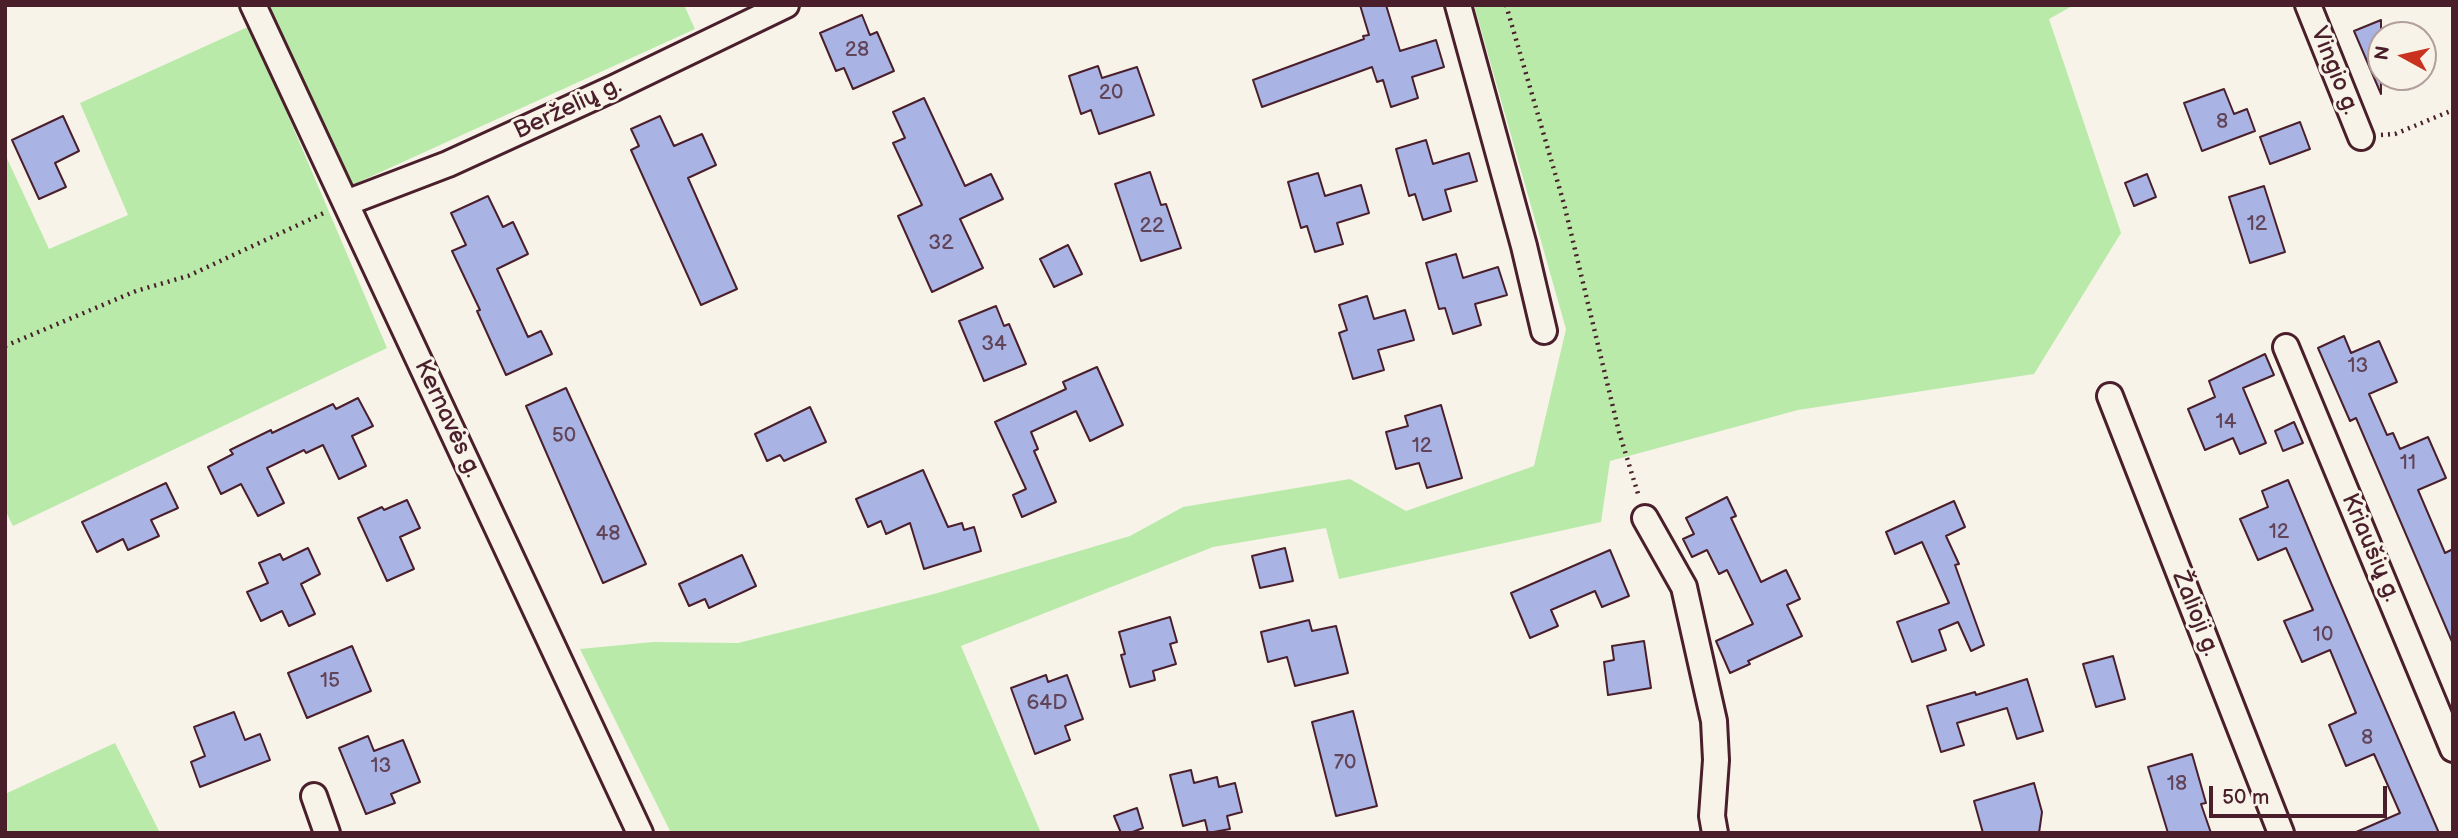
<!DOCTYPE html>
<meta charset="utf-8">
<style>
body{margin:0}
#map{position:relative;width:2458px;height:838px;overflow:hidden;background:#f7f3e8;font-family:"Balsamiq Sans",sans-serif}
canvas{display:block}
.frame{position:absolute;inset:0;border:7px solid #4a1f2b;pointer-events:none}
.north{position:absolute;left:2367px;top:21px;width:70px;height:70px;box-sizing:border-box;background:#f7f3e8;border:2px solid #b29e9c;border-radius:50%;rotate:278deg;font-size:19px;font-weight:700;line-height:28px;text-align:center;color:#4a1f2b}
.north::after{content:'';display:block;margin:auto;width:24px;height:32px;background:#c8321e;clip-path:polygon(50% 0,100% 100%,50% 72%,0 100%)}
.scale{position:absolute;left:2209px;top:786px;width:178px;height:32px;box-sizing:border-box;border:4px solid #4a1f2b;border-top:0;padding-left:9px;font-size:21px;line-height:24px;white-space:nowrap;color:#4a1f2b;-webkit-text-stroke:5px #f7f3e8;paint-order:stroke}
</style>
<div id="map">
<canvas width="2458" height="838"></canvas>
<div class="frame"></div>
<div class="north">N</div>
<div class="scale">50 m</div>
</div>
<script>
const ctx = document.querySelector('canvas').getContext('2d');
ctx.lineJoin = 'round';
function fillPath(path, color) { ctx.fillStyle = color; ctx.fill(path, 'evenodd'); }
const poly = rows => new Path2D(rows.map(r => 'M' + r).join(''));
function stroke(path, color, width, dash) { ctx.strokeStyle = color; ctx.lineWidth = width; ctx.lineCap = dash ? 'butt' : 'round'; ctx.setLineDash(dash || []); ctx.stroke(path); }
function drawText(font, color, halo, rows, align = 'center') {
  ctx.font = font + ' "Balsamiq Sans",sans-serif'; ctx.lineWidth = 6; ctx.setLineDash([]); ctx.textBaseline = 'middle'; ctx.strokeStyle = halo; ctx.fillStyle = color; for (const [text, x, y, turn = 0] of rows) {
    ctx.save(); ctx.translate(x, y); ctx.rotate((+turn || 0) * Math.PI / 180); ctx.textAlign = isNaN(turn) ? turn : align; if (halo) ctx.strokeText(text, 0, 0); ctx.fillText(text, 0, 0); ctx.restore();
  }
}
const green = poly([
 [267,5,684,5,695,29,350,186],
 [1474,5,2074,5,2049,19,2121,233,2034,374,1798,410,1610,461,1601,522,1339,579,1326,528,1213,547,961,646,1041,833,671,833,580,649,653,642,738,643,934,594,1130,536,1183,507,1350,479,1406,511,1534,466,1566,329],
 [250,26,387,348,13,526,5,510,5,154,49,249,128,215,80,103],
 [115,743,160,833,5,833,5,794]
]);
const building = poly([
 [1360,5,1386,5,1400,51,1436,40,1444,67,1412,77,1418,98,1391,107,1383,80,1377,82,1372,67,1262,107,1253,80,1364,39,1363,36,1369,35,1360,5],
 [862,15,870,35,877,32,894,71,853,89,844,68,836,71,820,33,862,15],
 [2381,20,2381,94,2354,31,2381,20],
 [1098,66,1102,78,1137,67,1154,115,1099,134,1091,110,1081,114,1069,76,1098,66],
 [2224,89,2234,114,2247,109,2255,131,2202,151,2184,103,2224,89],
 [924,98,965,186,991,174,1003,199,960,219,983,268,932,292,898,216,922,205,893,143,905,138,893,112,924,98],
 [63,116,79,151,55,163,66,187,39,199,12,140,63,116],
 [660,116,674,146,702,134,716,165,688,178,737,289,701,305,631,150,639,146,631,129,660,116],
 [2300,122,2310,149,2270,164,2260,137,2300,122],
 [1426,140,1433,164,1469,153,1477,181,1445,190,1451,211,1423,220,1415,194,1409,196,1396,149,1426,140],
 [1150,172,1161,205,1166,204,1181,248,1141,261,1115,184,1150,172],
 [1318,173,1325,196,1361,185,1369,213,1337,223,1343,244,1315,252,1307,226,1301,228,1288,182,1318,173],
 [2147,174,2156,197,2134,206,2125,183,2147,174],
 [2264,186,2285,252,2250,263,2229,197,2264,186],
 [488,196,503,227,513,222,528,254,497,269,528,337,541,331,552,354,506,375,477,311,480,310,452,251,466,245,451,213,488,196],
 [1068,245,1082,274,1054,287,1040,259,1068,245],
 [1456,254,1463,278,1498,267,1507,295,1475,304,1481,325,1453,334,1445,308,1439,309,1426,263,1456,254],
 [1367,296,1374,319,1405,310,1414,340,1378,350,1384,370,1353,379,1339,333,1347,330,1339,305,1367,296],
 [996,306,1004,326,1009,324,1026,364,984,381,959,321,996,306],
 [2344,336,2351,353,2379,341,2397,382,2369,394,2387,435,2393,433,2400,449,2428,437,2446,478,2418,490,2445,553,2453,549,2453,644,2356,418,2350,421,2318,348,2344,336],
 [2265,354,2274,375,2243,388,2266,443,2240,454,2233,438,2205,450,2188,409,2215,397,2209,381,2265,354],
 [1097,367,1123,425,1090,441,1076,411,1031,432,1038,449,1034,451,1056,502,1022,517,1013,495,1026,489,995,422,1066,389,1063,382,1097,367],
 [566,388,646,564,603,583,526,406,566,388],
 [358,398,373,426,352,436,366,466,339,479,323,445,306,453,304,450,267,468,284,503,258,516,241,484,221,494,208,467,233,454,230,450,271,430,272,433,333,404,336,409,358,398],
 [1441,405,1462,478,1427,488,1419,463,1396,469,1386,432,1408,426,1405,416,1441,405],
 [810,407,826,442,784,461,780,455,767,461,755,434,810,407],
 [2294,422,2303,443,2283,451,2275,431,2294,422],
 [923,470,948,527,962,523,964,530,974,527,981,551,924,569,910,523,886,534,881,521,868,527,856,499,923,470],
 [2288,480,2331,583,2439,833,2354,833,2400,813,2374,754,2346,766,2329,725,2356,713,2330,650,2302,662,2284,621,2313,610,2286,548,2258,560,2240,519,2268,507,2262,491,2288,480],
 [166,483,178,508,151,520,159,536,128,550,123,539,97,552,82,522,166,483],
 [1727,497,1736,516,1731,518,1761,582,1786,570,1800,599,1787,605,1802,636,1748,661,1750,664,1730,673,1716,641,1753,624,1727,570,1719,574,1707,550,1692,557,1683,539,1694,534,1686,518,1727,497],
 [407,500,420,528,400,537,414,569,387,581,358,518,382,507,384,510,407,500],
 [1954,501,1965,527,1946,536,1959,564,1955,565,1984,645,1971,651,1958,622,1939,630,1946,650,1912,662,1897,622,1949,603,1922,542,1895,554,1886,532,1954,501],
 [308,548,320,574,301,584,315,614,289,626,282,611,261,621,247,592,268,583,259,563,280,554,283,560,308,548],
 [1285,548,1293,581,1260,588,1252,556,1285,548],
 [1610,550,1629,596,1602,607,1595,591,1551,610,1558,626,1530,638,1511,593,1610,550],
 [742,555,756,586,709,608,705,599,689,606,679,584,742,555],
 [1170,617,1177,642,1170,644,1176,664,1153,671,1155,680,1130,687,1121,655,1125,654,1119,632,1170,617],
 [1309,620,1312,631,1336,626,1348,673,1295,686,1287,657,1268,662,1261,632,1309,620],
 [1644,641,1651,688,1608,695,1604,662,1614,660,1612,646,1644,641],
 [352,646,371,691,307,718,288,673,352,646],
 [2113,656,2125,699,2096,707,2083,664,2113,656],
 [1046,675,1048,682,1067,675,1083,719,1065,726,1070,740,1035,754,1011,688,1046,675],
 [2027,679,2043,731,2017,739,2007,708,1957,723,1964,745,1941,752,1927,706,1975,692,1976,695,2027,679],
 [1353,711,1377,806,1336,816,1312,722,1353,711],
 [234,712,245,740,260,734,270,760,200,787,191,762,205,756,194,727,234,712],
 [368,736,374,751,403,740,420,782,391,794,395,803,366,814,339,748,368,736],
 [2192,754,2206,803,2201,804,2211,833,2168,833,2148,767,2192,754],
 [1191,770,1194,783,1217,777,1219,787,1235,783,1242,812,1227,816,1230,829,1208,833,1205,820,1183,826,1170,775,1191,770],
 [2034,783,2042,812,2039,833,1983,833,1974,801,2034,783],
 [1137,808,1143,828,1130,833,1121,833,1114,816,1137,808]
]);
const path = poly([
 [1506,5,1564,204,1619,432,1639,497],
 [2381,135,2395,134,2453,110],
 [5,346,136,291,188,276,326,212]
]);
const street = poly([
 [253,5,640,833],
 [1458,5,1524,246,1544,331],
 [2308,5,2361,137],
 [346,203,448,164,614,88,786,5],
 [2286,347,2453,749],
 [2110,396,2281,833],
 [1645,518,1684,587,1714,721,1716,760,1712,816,1715,833],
 [314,796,327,833]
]);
const numberNames = [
 ["28",857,51],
 ["20",1111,94],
 ["8",2222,123],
 ["12",2257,225],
 ["22",1152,227],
 ["32",941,244],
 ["34",994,345],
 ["13",2358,367],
 ["14",2226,423],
 ["50",564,437],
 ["12",1422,447],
 ["11",2408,464],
 ["12",2279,533],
 ["48",608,535],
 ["10",2323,636],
 ["15",330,682],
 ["64D",1047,704],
 ["8",2367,739],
 ["70",1345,764],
 ["13",381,767],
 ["18",2177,785]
];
const streetNames = [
 ["Vingio g.",2334,71,68],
 ["Berželių g.",568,109,-25],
 ["Kernavės g.",447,419,65],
 ["Kriaušių g.",2370,548,67],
 ["Žalioji g.",2195,614,68]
];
fillPath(green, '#b9eaaa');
fillPath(building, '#aab4e4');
stroke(building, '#4a1f2b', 2);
stroke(street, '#4a1f2b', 30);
stroke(path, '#4a1f2b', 4.5, [2, 5]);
stroke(street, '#f7f3e8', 24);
drawText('21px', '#624459', null, numberNames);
drawText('24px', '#4a1f2b', '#f7f3e8', streetNames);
</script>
